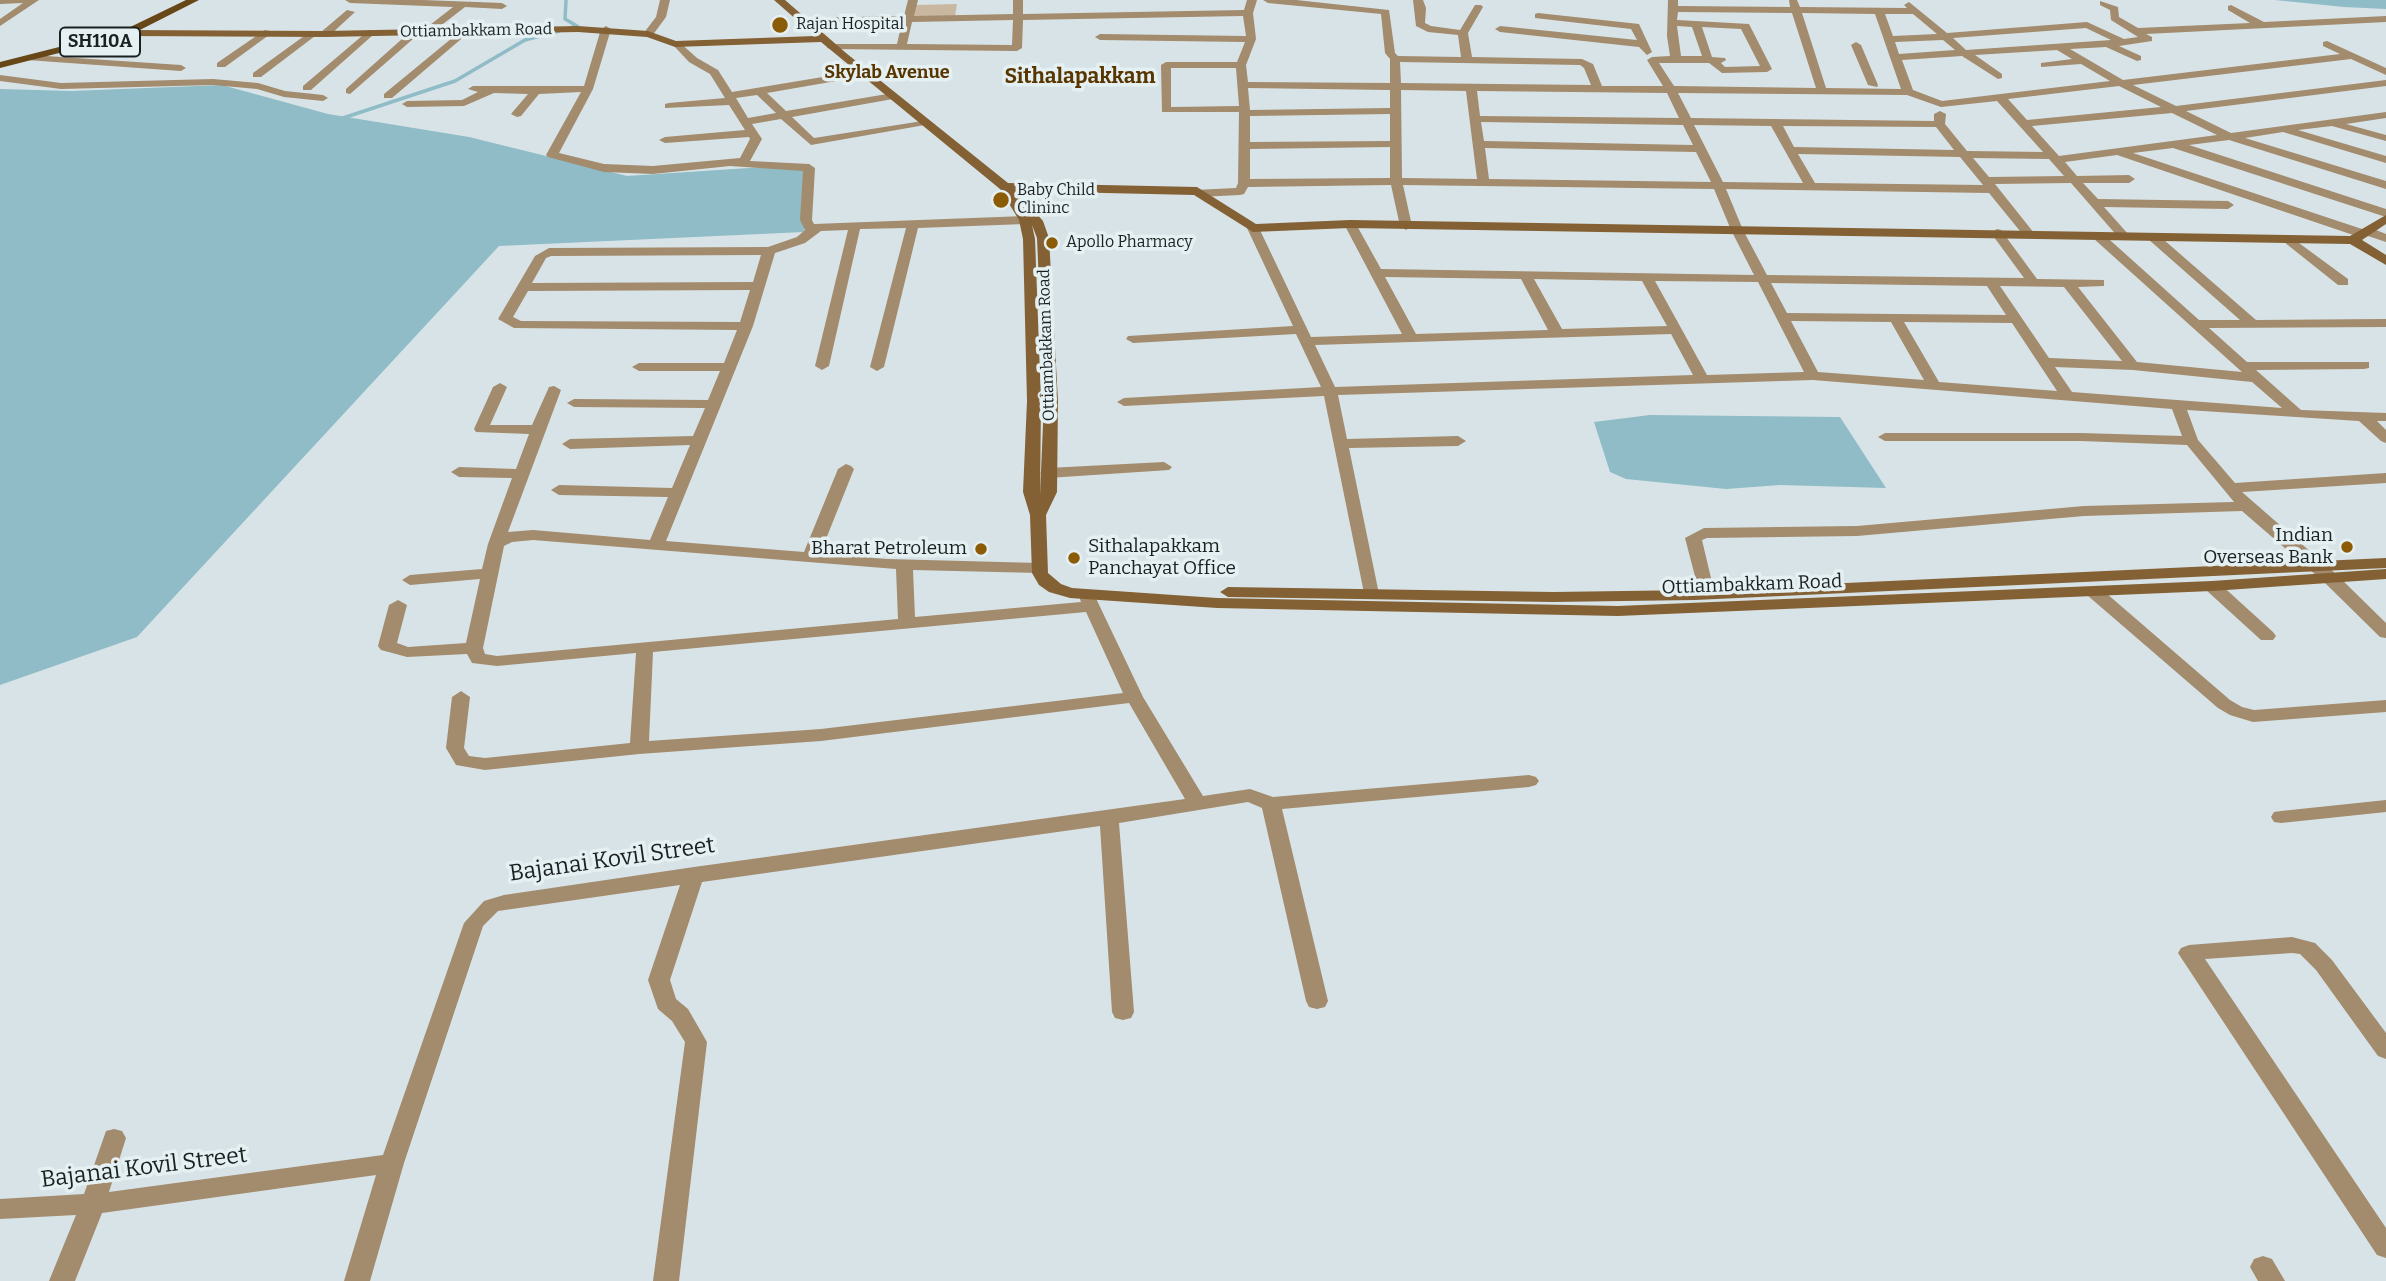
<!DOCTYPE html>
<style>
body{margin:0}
canvas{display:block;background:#d7e3e6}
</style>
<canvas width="2386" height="1281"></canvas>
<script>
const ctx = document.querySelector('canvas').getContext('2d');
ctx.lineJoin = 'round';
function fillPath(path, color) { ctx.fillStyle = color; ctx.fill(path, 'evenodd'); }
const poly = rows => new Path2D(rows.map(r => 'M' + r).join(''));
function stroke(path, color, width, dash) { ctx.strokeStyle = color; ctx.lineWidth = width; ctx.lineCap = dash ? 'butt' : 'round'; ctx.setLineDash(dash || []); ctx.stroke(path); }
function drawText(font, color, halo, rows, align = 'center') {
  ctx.font = font + ' Bitter,serif'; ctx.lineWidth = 7; ctx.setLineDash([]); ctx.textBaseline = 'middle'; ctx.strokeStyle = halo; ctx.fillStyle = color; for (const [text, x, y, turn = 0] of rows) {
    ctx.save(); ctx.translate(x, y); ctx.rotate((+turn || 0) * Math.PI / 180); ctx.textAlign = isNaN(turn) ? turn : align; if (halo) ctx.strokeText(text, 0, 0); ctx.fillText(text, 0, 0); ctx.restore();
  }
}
const green = poly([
 [957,4,955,16,910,16,915,5]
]);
const water = poly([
 [2275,0,2386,0,2386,9,2344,7],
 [222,85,328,114,469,137,627,176,810,164,804,232,499,246,137,637,0,685,0,89,72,91],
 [1650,415,1840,417,1886,488,1780,485,1726,489,1626,479,1610,472,1594,422]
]);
const stream = poly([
 [566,0,565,19,577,26,570,28],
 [340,119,455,81,525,40,559,31]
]);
const street = poly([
 [0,0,39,0,0,26,0,19,23,3,0,4,0,0],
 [345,0,423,0,502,3,507,6,502,9,465,7,430,34,421,32,350,94,346,93,346,89,412,30,421,32,453,7,350,3,345,0],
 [660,0,670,0,666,17,652,36,644,36,643,34,656,17,660,0],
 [908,0,918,0,914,16,1013,14,1013,0,1023,0,1023,14,1244,10,1247,0,1257,0,1253,13,1256,39,1246,65,1248,82,1390,83,1390,59,1385,53,1381,14,1268,3,1263,0,1296,0,1389,10,1395,53,1398,56,1461,57,1458,35,1428,32,1416,26,1413,0,1423,0,1426,8,1425,23,1431,26,1460,30,1475,5,1481,5,1483,7,1468,33,1472,57,1582,59,1593,64,1602,86,1663,86,1647,60,1652,57,1670,56,1667,36,1668,0,1678,0,1678,6,1790,7,1789,0,1797,0,1800,7,1907,8,1904,5,1909,2,1947,33,2087,22,2124,39,2138,37,2111,20,2110,10,2100,5,2100,1,2118,7,2119,17,2138,28,2250,23,2228,10,2228,6,2231,5,2264,22,2386,16,2386,22,2146,34,2152,37,2152,41,2119,46,2141,56,2141,60,2137,61,2106,47,2070,49,2123,80,2340,54,2323,46,2323,42,2327,41,2386,68,2386,75,2351,59,2133,85,2176,106,2386,80,2386,86,2186,111,2231,133,2386,112,2386,118,2346,124,2386,135,2386,141,2332,126,2298,130,2386,156,2386,163,2283,132,2245,138,2386,181,2386,189,2229,140,2189,145,2386,209,2386,217,2173,148,2133,153,2362,229,2371,228,2386,234,2386,242,2368,236,2359,237,2117,155,2065,162,2077,176,2129,175,2135,179,2129,183,2083,183,2098,199,2228,201,2234,205,2228,209,2104,207,2129,235,2123,239,2119,238,2071,183,1995,184,2034,233,2028,237,2024,236,1989,193,1726,189,1743,230,1767,275,2024,278,1991,233,1997,229,2001,230,2037,279,2104,280,2104,286,2078,287,2137,362,2242,372,2093,238,2093,232,2101,232,2199,320,2240,320,2148,239,2148,233,2156,233,2256,320,2386,319,2386,327,2209,328,2247,362,2369,362,2369,368,2364,369,2256,370,2301,410,2386,413,2386,421,2377,421,2386,430,2386,443,2381,441,2359,421,2187,410,2198,440,2235,483,2386,473,2386,483,2242,492,2336,574,2386,623,2386,638,2380,637,2324,582,2242,511,2084,516,1857,536,1707,538,1702,540,1715,595,1713,599,1701,599,1685,538,1704,528,1857,526,2084,506,2234,502,2187,445,2081,441,1885,441,1878,437,1885,433,2081,433,2182,436,2172,409,1813,380,1338,395,1347,439,1458,436,1466,441,1458,446,1349,448,1379,594,1371,599,1365,598,1324,396,1124,406,1117,402,1124,398,1321,387,1296,334,1133,343,1126,339,1128,336,1293,326,1247,228,1253,224,1259,228,1311,337,1402,334,1344,224,1350,220,1356,224,1381,269,1754,275,1731,230,1714,189,1403,185,1412,226,1406,230,1400,226,1391,185,1248,187,1244,194,1240,195,1199,197,1193,193,1195,190,1236,188,1238,183,1239,112,1162,112,1161,65,1166,62,1237,62,1245,42,1100,40,1095,37,1100,34,1246,36,1243,16,1023,20,1022,48,1017,51,831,49,827,48,827,44,897,44,902,22,802,24,797,21,802,18,904,16,908,0],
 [1678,12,1792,13,1816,88,1674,86,1659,63,1709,63,1722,73,1767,72,1772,69,1749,24,1677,20,1678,12],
 [1802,13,1875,14,1901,89,1826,88,1802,13],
 [1885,14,1913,14,1937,34,1893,36,1885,14],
 [1013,20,1012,45,907,44,912,22,1013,20],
 [1677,26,1692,27,1702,56,1681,56,1677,26],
 [1702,27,1741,29,1760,66,1725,67,1721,63,1726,60,1725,58,1712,57,1702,27],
 [2086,28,2111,40,1966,50,1953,38,2086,28],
 [1943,40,1955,50,1899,54,1895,42,1943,40],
 [2057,50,2072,59,2041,63,2041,67,2081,64,2110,81,1942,101,1913,90,1902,60,1962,56,1998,79,2002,78,2002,74,1975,55,2057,50],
 [1400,62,1580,65,1584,68,1591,85,1401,83,1400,62],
 [1171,68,1236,68,1239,106,1171,107,1171,68],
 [2119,86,2161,107,2027,120,2008,99,2119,86],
 [1248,88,1390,90,1390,108,1250,110,1248,88],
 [1401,90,1466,91,1477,179,1402,178,1401,90],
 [1477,91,1667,93,1679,118,1480,116,1477,91],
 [1678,93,1907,95,1941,107,1997,101,2043,152,1967,151,1945,124,1946,114,1940,111,1934,114,1934,121,1691,118,1678,93],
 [2172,113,2217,135,2059,156,2032,126,2172,113],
 [1390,114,1390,141,1250,142,1250,116,1390,114],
 [1481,122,1683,125,1693,145,1484,141,1481,122],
 [1694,125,1771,126,1803,183,1723,182,1694,125],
 [1783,126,1936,127,1954,150,1794,147,1783,126],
 [1390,147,1390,178,1250,179,1250,149,1390,147],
 [1485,148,1696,152,1711,182,1489,179,1485,148],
 [1798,154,1960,157,1983,185,1815,183,1798,154],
 [1973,158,2049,159,2064,176,1989,177,1973,158],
 [1385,277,1521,279,1548,330,1416,334,1385,277],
 [1534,279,1642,281,1667,326,1562,329,1534,279],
 [1655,281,1758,282,1804,372,1707,375,1655,281],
 [1771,283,1987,286,2006,315,1787,313,1771,283],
 [2000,286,2064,287,2122,361,2049,358,2000,286],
 [1791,321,1891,322,1924,380,1818,372,1791,321],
 [1904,322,2012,323,2057,391,1939,382,1904,322],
 [1671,334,1693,375,1335,387,1315,345,1671,334],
 [2055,367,2133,370,2252,382,2282,408,2072,392,2055,367],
 [347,10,355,12,329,36,321,36,321,32,347,10],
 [1538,13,1639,24,1652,52,1647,55,1639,47,1500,32,1495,29,1500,26,1637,40,1631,29,1535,18,1535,14,1538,13],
 [606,26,611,29,593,89,559,153,604,164,653,166,740,158,750,139,749,137,665,143,659,140,665,137,745,130,729,105,665,108,665,104,669,103,725,98,710,74,689,62,674,46,674,42,678,41,697,58,718,70,732,92,865,70,870,73,865,76,767,93,786,111,893,93,898,96,893,99,792,117,814,138,929,120,931,122,925,125,811,145,781,119,752,124,762,139,750,161,809,164,815,168,812,220,814,224,1025,216,1031,220,1025,224,918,228,884,367,877,371,870,367,906,228,860,229,829,366,822,370,815,366,848,230,821,231,805,243,775,253,753,326,666,541,804,552,838,469,846,464,851,466,854,469,820,554,887,559,1039,563,1047,568,1039,573,913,570,915,617,1081,602,1078,594,1080,590,1092,590,1143,697,1203,796,1250,789,1273,797,1529,775,1536,777,1539,781,1536,785,1529,787,1282,809,1328,1001,1325,1007,1317,1009,1309,1007,1306,1001,1262,808,1248,802,1119,823,1134,1012,1131,1018,1123,1020,1115,1018,1112,1012,1100,826,702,882,670,980,676,999,688,1009,707,1042,679,1281,653,1281,685,1042,672,1021,658,1009,648,980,680,885,498,911,483,926,404,1163,370,1281,344,1281,376,1175,102,1213,75,1281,49,1281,76,1215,0,1219,0,1199,84,1194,106,1131,114,1129,122,1131,126,1138,109,1192,383,1155,464,923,484,901,504,895,694,867,1185,799,1129,703,821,741,639,754,485,770,456,765,446,748,452,697,461,691,470,697,464,748,469,756,485,758,630,743,636,653,497,666,472,663,467,654,407,657,381,650,378,646,389,605,398,600,407,605,397,643,408,647,466,643,480,579,410,585,402,580,410,575,482,569,488,544,512,478,459,477,451,472,459,467,516,469,529,434,476,432,474,429,493,387,500,383,507,387,490,425,532,425,549,387,554,386,561,390,508,532,533,530,650,540,668,497,559,495,551,490,559,485,672,488,690,445,570,449,562,444,570,439,693,436,705,408,574,407,567,403,574,399,708,400,720,371,639,371,632,367,639,363,724,363,737,330,514,328,498,319,535,256,549,248,768,247,797,237,805,230,800,220,803,171,730,166,653,174,604,172,548,157,546,155,581,92,539,94,521,116,517,117,511,114,528,94,494,93,464,106,407,107,402,104,407,101,462,100,478,92,468,89,473,86,584,86,601,29,606,26],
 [757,95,776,113,748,118,736,98,757,95],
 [761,255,753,282,532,283,546,258,551,256,761,255],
 [750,290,740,322,521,321,513,317,528,291,750,290],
 [533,540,896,569,898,619,497,656,485,654,483,648,504,546,512,542,533,540],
 [1086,612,1123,693,821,729,649,741,653,652,1086,612],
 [463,29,468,32,467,34,392,98,384,98,384,94,463,29],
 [265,30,269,31,269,35,225,67,217,67,217,63,265,30],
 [369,30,373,31,373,35,311,90,303,90,303,86,369,30],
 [311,31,316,34,315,36,261,77,253,77,253,73,311,31],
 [1856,42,1861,45,1878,85,1877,87,1868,85,1851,45,1856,42],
 [31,55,181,65,186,68,181,71,27,60,27,56,31,55],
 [0,75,61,83,213,79,258,83,285,91,323,95,328,98,323,101,284,97,257,89,213,85,61,89,0,81,0,75],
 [2288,235,2348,279,2348,285,2338,285,2284,242,2282,239,2288,235],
 [1164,462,1172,467,1169,470,1048,478,1040,473,1048,468,1164,462],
 [2212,581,2218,582,2273,632,2276,636,2273,640,2261,640,2206,590,2204,586,2212,581],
 [2093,586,2099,587,2230,700,2242,707,2254,710,2386,700,2386,712,2253,722,2230,715,2218,708,2087,595,2085,591,2093,586],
 [2386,800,2386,812,2281,823,2274,822,2271,817,2274,812,2281,811,2386,800],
 [2292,937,2315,943,2332,960,2386,1033,2386,1059,2378,1056,2316,970,2300,954,2292,953,2205,959,2386,1228,2386,1258,2377,1255,2178,953,2181,948,2189,945,2292,937],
 [2263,1256,2272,1259,2285,1281,2258,1281,2250,1267,2254,1259,2263,1256]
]);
const secondary = poly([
 [774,0,785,0,846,53,1008,183,1197,187,1256,224,1350,220,2350,236,2386,215,2386,224,2362,240,2386,255,2386,265,2350,244,1350,228,1253,232,1194,195,1017,191,1043,221,1049,238,1058,401,1057,492,1046,515,1048,573,1061,584,1072,588,1217,598,1618,606,2212,581,2386,569,2386,579,2212,591,1618,616,1217,608,1070,598,1049,592,1039,585,1032,573,1030,515,1023,492,1027,401,1023,239,1019,220,1000,189,821,42,675,47,647,37,578,32,325,37,126,36,121,33,126,30,325,31,578,26,648,31,676,41,815,36,774,0],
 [1032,225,1037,238,1044,401,1040,495,1041,401,1035,239,1032,225],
 [2386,558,2386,568,1695,600,1553,602,1228,597,1220,592,1228,587,1553,592,1695,590,2386,558]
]);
const primary = poly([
 [186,0,199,0,130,35,0,68,0,62,122,31,186,0]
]);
const markers = [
 [780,25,9,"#8c5b05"],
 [1001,200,9,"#8c5b05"],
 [1052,243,7,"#8c5b05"],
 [2347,547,7,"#8c5b05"],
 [981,549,7,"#8c5b05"],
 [1074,558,7,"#8c5b05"]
];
const farPoinames = [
 ["Rajan Hospital",796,25],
 ["Baby Child",1017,191],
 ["Clininc",1017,209],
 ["Apollo Pharmacy",1066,243]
];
const farStreetnames = [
 ["Ottiambakkam Road",476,31,-1],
 ["Ottiambakkam Road",1047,345,-92]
];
const shields = [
 [100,42,80]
];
const shieldNames = [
 ["SH110A",100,42]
];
const farNeighbourhoodnames = [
 ["Skylab Avenue",887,73]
];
const poiNames = [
 ["Indian",2333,536],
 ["Overseas Bank",2333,558],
 ["Sithalapakkam",1088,547,"left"],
 ["Panchayat Office",1088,569,"left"],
 ["Bharat Petroleum",967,549]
];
const streetNames = [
 ["Ottiambakkam Road",1752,585,-2]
];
const farDistrictnames = [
 ["Sithalapakkam",1080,77]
];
const nearStreetnames = [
 ["Bajanai Kovil Street",612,860,-8],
 ["Bajanai Kovil Street",144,1168,-7]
];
fillPath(green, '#cab7a0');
fillPath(water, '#8fbcc7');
stroke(stream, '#8fbcc7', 3.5);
fillPath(street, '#a38b6e');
fillPath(secondary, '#846135');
fillPath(primary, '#674618');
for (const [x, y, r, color] of markers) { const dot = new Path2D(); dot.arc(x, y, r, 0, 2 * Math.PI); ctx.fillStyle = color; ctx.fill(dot); stroke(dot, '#e5f0f3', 2.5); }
drawText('16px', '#1b2021', '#e5f0f3', farPoinames, 'left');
drawText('16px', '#1b2021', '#e5f0f3', farStreetnames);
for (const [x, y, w] of shields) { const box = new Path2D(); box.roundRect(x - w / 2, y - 14.5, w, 29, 5); ctx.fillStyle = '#e5f0f3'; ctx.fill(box); stroke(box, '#1b2021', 2); }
drawText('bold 18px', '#1b2021', null, shieldNames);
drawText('bold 18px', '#583600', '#e5f0f3', farNeighbourhoodnames);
drawText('19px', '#1b2021', '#e5f0f3', poiNames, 'right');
drawText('19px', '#1b2021', '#e5f0f3', streetNames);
drawText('bold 21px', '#583600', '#e5f0f3', farDistrictnames);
drawText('23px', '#1b2021', '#e5f0f3', nearStreetnames);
</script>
